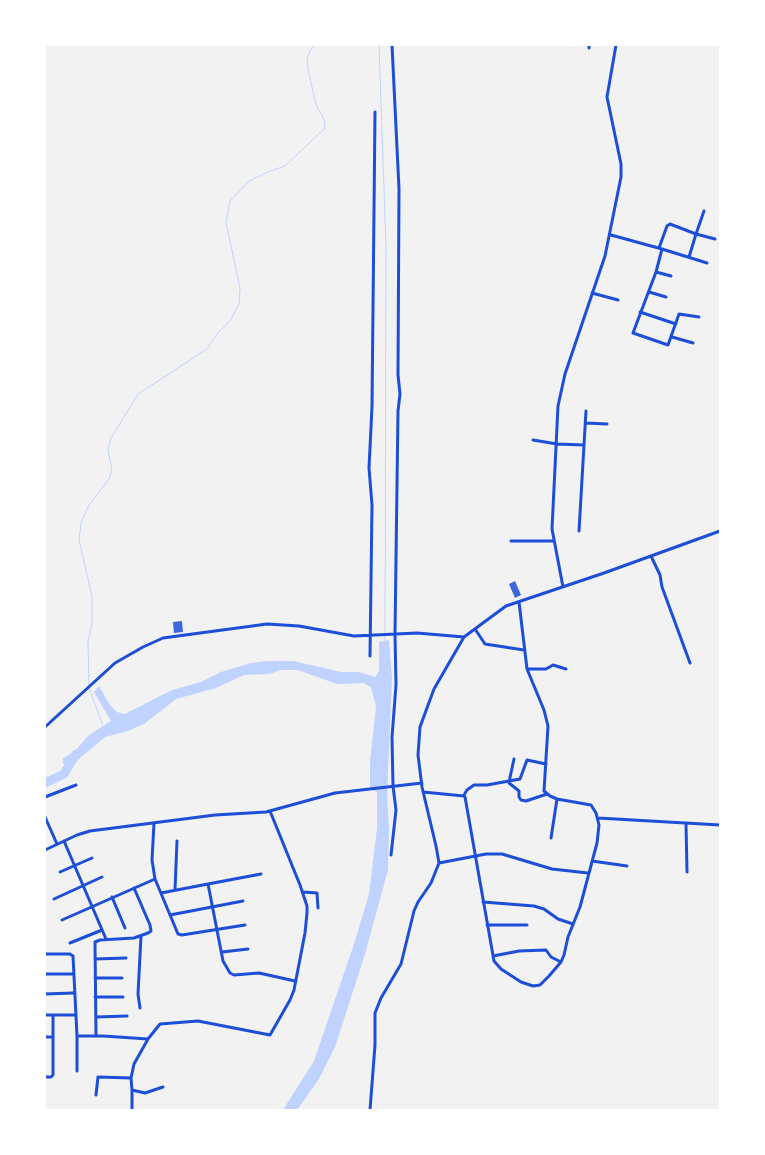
<!DOCTYPE html>
<style>
body{margin:0}
#map{position:relative;width:765px;height:1155px;overflow:hidden;background:#f2f2f2;font-family:"Source Sans 3",sans-serif}
canvas{display:block}
.frame{position:absolute;inset:0;border:46px solid #fff;pointer-events:none}
</style>
<div id="map">
<canvas width="765" height="1155"></canvas>
<div class="frame"></div>
</div>
<script>
const ctx = document.querySelector('canvas').getContext('2d');
ctx.lineJoin = 'round';
function fillPath(path, color) { ctx.fillStyle = color; ctx.fill(path, 'evenodd'); }
const poly = rows => new Path2D(rows.map(r => 'M' + r).join(''));
function stroke(path, color, width, dash) { ctx.strokeStyle = color; ctx.lineWidth = width; ctx.lineCap = dash ? 'butt' : 'round'; ctx.setLineDash(dash || []); ctx.stroke(path); }
const water = poly([
 [389,640,392,678,387,794,389,827,388,870,365,954,335,1047,319,1079,297,1110,283,1110,314,1061,355,941,369,894,377,828,377,792,370,789,370,762,376,706,371,687,363,683,337,684,298,670,281,670,269,674,244,675,216,688,176,699,144,724,128,731,105,737,74,763,63,764,63,758,74,752,89,735,111,721,94,692,99,686,110,705,117,712,125,714,172,690,201,682,221,672,251,663,268,661,293,661,341,672,359,672,375,677,379,671,379,642]
]);
const stream = poly([
 [379,45,386,247,385,642],
 [103,726,89,688,88,642,92,623,92,596,79,540,81,523,89,505,109,479,112,470,108,450,111,438,138,394,207,349,218,333,230,321,239,304,240,288,226,222,230,201,249,181,268,172,285,166,325,128,324,119,316,105,308,69,307,57,312,48,316,45]
]);
const river = poly([
 [45,783,64,774,76,754]
]);
const building = poly([
 [515,581,521,595,515,598,509,584],
 [182,621,183,632,174,633,173,622]
]);
const minor = poly([
 [589,48,589,45],
 [704,211,696,234,715,239],
 [611,235,662,249,656,272,633,333,668,345,679,314,699,317],
 [659,248,667,226,670,224,696,234,689,257],
 [662,249,707,263],
 [656,272,671,276],
 [649,292,666,297],
 [592,293,618,300],
 [640,312,676,324],
 [672,337,693,343],
 [586,423,607,424],
 [533,440,557,444,584,445,579,531],
 [584,445,586,411],
 [511,541,554,541],
 [651,556,660,575,662,587,690,663],
 [563,587,552,529,558,406,565,374,605,256,621,177,621,164,607,97,616,45],
 [475,629,485,644,524,650],
 [370,656,372,505,369,468,372,407,375,112],
 [527,669,546,669,553,665,566,669],
 [45,727,115,663,143,647,163,638,267,624,299,626,354,636,417,633,464,637,506,606,604,573,720,531],
 [509,782,514,759],
 [509,783,519,791,519,797,521,800,526,801,547,794],
 [423,792,464,796,465,797,494,961,501,969,521,982,533,986,540,985,549,976,561,962,564,955,568,937,580,907,597,843,599,825,596,813,591,805,557,799,550,796,544,791,548,726,544,710,527,669,519,602],
 [464,795,467,790,474,785,487,785,520,779,527,760,546,764],
 [45,797,76,785],
 [45,817,57,844],
 [598,818,720,825],
 [154,823,152,860,155,879,178,934,182,935,245,925],
 [686,823,687,872],
 [551,838,557,799],
 [64,841,106,939],
 [45,850,77,835,90,831,215,815,266,812,335,793,422,783],
 [391,855,396,810,393,786,392,737,396,685,395,634,398,411,400,394,398,375,399,189,392,45],
 [592,861,627,866],
 [439,863,486,854,502,854,552,869,588,873],
 [60,872,92,858],
 [208,884,261,874],
 [175,890,177,841],
 [303,892,317,893,318,908],
 [161,893,208,884,223,961,230,973,234,975,259,973,295,981],
 [112,897,125,928],
 [54,899,102,877],
 [483,902,534,906,544,909,558,919,573,924],
 [170,915,243,901],
 [62,920,155,879],
 [487,925,527,925],
 [70,943,102,930],
 [222,952,248,949],
 [45,954,70,954,73,956,77,1036,103,1036,148,1039,160,1024,198,1021,270,1035,290,1000,294,990,305,933,307,913,307,906,300,885,270,811],
 [493,956,519,951,546,950,551,957,561,962],
 [95,959,126,958],
 [45,974,74,974],
 [95,978,122,978],
 [45,994,73,993],
 [95,997,123,997],
 [140,1008,138,994,141,936],
 [45,1015,75,1015],
 [96,1017,127,1016],
 [77,1036,77,1071],
 [96,1036,95,942,100,940,134,938,148,933,151,931,150,925,134,888],
 [45,1037,53,1037],
 [45,1077,51,1077,53,1075,53,1016],
 [132,1090,131,1078,134,1064,148,1039],
 [96,1095,98,1077,131,1078],
 [132,1110,132,1090,145,1093,163,1087],
 [370,1110,375,1045,375,1013,381,998,401,964,414,911,418,902,431,883,439,863,436,846,422,787,418,755,420,727,434,689,464,637]
]);
fillPath(water, '#bfd3fe');
stroke(stream, '#bfd3fe', 1);
stroke(river, '#bfd3fe', 9);
fillPath(building, '#3d67dc');
stroke(minor, '#1d4ed8', 3);
</script>
